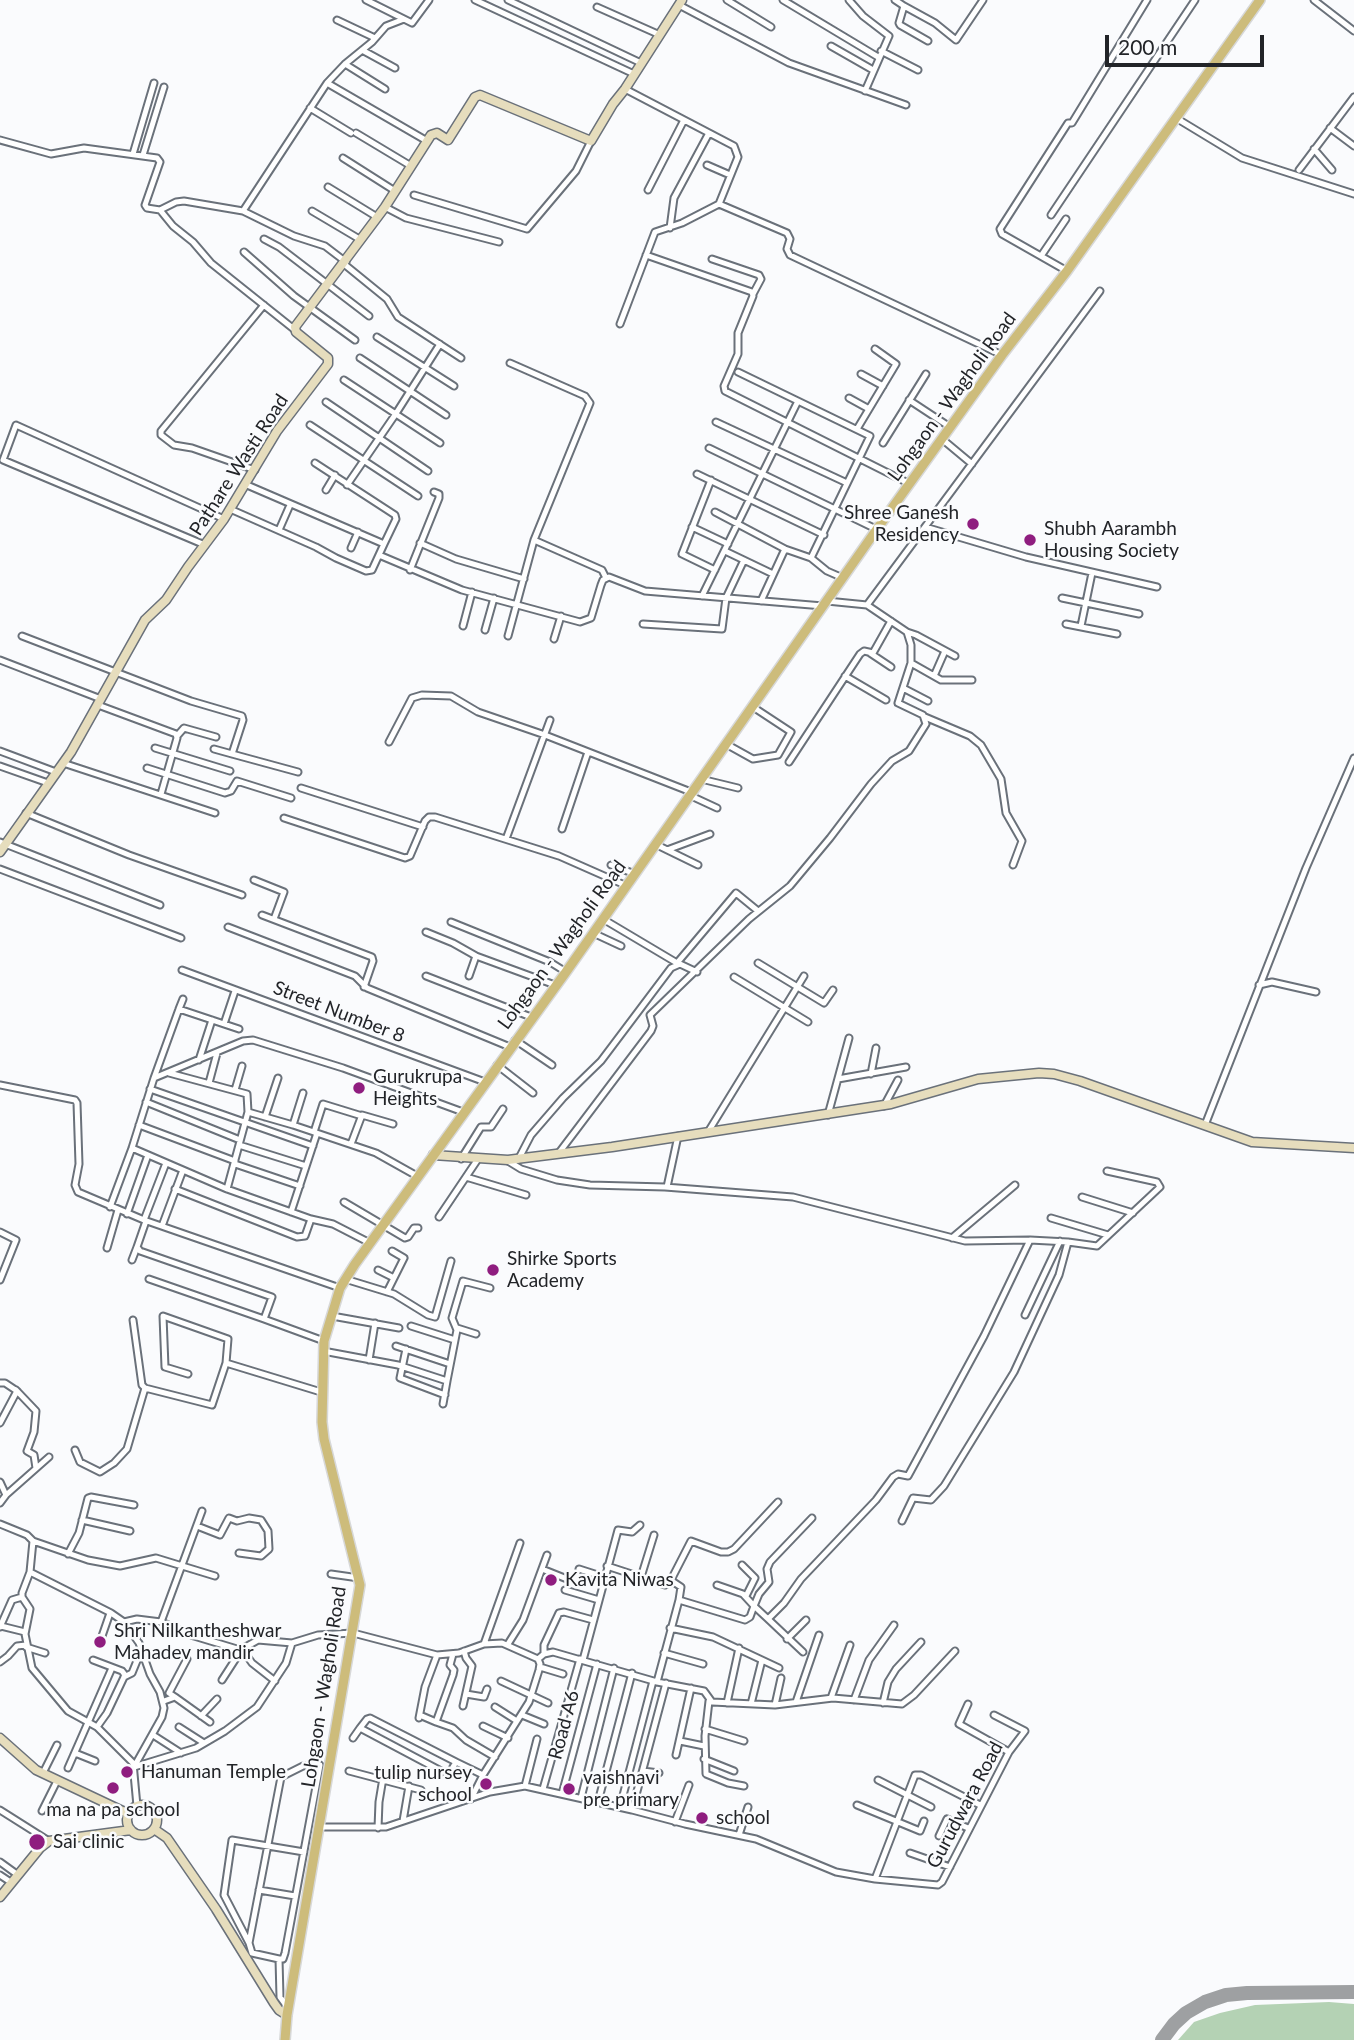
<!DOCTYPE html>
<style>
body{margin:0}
#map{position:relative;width:1354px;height:2040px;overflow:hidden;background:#fafbfd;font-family:Lato,sans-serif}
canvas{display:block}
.scale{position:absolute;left:1105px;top:35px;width:159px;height:32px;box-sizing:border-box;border:4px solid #222428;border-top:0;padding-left:9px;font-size:21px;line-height:24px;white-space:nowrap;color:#222428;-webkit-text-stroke:5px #fafbfd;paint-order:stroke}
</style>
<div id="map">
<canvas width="1354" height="2040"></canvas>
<div class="scale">200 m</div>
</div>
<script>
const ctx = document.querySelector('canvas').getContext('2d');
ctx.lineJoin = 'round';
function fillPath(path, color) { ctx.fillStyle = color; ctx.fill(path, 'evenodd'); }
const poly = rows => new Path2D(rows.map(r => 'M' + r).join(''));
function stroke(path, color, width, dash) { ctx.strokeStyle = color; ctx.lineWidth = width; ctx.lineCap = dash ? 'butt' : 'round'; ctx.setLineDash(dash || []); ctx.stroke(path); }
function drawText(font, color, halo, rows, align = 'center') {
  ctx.font = font + ' Lato,sans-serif'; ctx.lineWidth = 5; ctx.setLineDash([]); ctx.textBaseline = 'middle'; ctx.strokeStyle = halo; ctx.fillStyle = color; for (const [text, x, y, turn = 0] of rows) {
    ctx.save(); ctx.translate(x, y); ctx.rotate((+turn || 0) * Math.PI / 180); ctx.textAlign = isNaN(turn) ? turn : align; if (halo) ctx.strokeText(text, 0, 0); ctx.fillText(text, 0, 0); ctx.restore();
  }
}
const green = poly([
 [1329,2002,1354,2004,1354,2040,1178,2040,1194,2022,1220,2013,1255,2005]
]);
const taxiway = poly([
 [1162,2040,1174,2024,1186,2013,1205,2002,1226,1995,1247,1993,1354,1992]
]);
const street = poly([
 [366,0,404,19],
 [475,0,634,74],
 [508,0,641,63],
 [727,0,771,27],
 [783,0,878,57],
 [849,0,863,16,889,36,865,91],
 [895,0,904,6,899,23,900,25,928,41],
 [1314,0,1354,31],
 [679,5,789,63,906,105],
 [904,6,935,23,956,40,983,0],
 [597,7,660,35],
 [337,20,375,38],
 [831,46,873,70],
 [362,50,395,68],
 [881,51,918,70],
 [345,64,385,89],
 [327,83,427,141],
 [625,89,734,146,738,157,719,204,787,233,790,239,787,249,790,255,1002,355],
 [310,108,351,133],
 [1176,118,1242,158,1354,194],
 [1330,128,1354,146],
 [356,133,411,166],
 [0,140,51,154,84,148,157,158,160,162,145,205,147,208,160,210,176,202,184,201,243,211,327,83,345,64,372,42,386,26,404,19,412,23,429,0],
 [1314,149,1332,170],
 [133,154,154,83],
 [143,155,164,87],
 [343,158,395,191],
 [707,165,730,175],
 [1299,170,1354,97],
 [328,187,377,217],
 [648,190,684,120],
 [414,195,527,229,576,171,591,141],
 [385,207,406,218,499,242],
 [160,210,173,226,193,242,211,263,295,330],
 [243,211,294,236,325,246,346,262],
 [312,211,361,240],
 [1051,215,1195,0],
 [670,228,674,198,709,133],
 [264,239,279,247,369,316],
 [244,252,294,296,355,340],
 [646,255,752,292,753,296,738,333,738,354,724,386,725,391,910,484],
 [1041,256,1066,219],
 [712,259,759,275,761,279,753,294],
 [344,264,387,299,398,317,461,358],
 [1067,271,1002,234,1000,229,1068,123,1072,123,1147,0],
 [620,324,655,232,682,223,719,204],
 [377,337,454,386],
 [360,358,446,415],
 [861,374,883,386],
 [344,380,440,443],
 [849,398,869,409],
 [909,400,950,427],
 [326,402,428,471],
 [716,422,847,483],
 [310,425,418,496],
 [857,429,896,364,875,349],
 [942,439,972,464],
 [883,443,926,374],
 [709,448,876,529],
 [315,463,395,515,396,519,384,544],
 [255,470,192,448,174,445,161,435,161,431,264,305],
 [697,474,824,535],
 [711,480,682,554,715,570],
 [347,485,395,415,440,344],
 [326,490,335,475],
 [230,509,316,547,336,558,366,571,372,570,384,544,247,485],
 [715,512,785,549,811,558,870,436,738,372],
 [692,527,728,544],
 [925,527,1026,557,1157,587],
 [279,530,290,505],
 [534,540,602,570,606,578],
 [420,543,456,559,524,579],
 [205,545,3,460,16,425,224,519],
 [351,548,358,532],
 [725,551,773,574],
 [379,555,462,590,580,622,591,618,601,585,603,580,609,577,645,591,823,606],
 [811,558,827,571,843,578],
 [410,570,439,498,439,494,434,492],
 [702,596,798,401],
 [1062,598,1139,614],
 [761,601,785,549],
 [827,601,867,605,1100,291],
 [643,624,722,629,726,598,744,560],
 [1066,624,1117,634],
 [463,626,472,592],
 [1081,626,1092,573],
 [485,630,494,598],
 [907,632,916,635,955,656],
 [22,636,191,701,242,716,243,720,232,754,298,772],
 [508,636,534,540,590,403,585,396,510,363],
 [554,639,561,616],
 [870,653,891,667],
 [0,660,101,699],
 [911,663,941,680,972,680],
 [845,676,886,700],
 [934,676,945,651],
 [903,688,928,701],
 [98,705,176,734,177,738,161,794],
 [925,717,970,736,981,745,1001,779,1006,813,1022,841,1013,865],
 [177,736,184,728,216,737],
 [389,742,412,698,422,695,451,696,478,712,545,735,691,792],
 [726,744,753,759,778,755,791,732,753,707],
 [155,748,230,771],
 [214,749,232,754],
 [0,751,56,772],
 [789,762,860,654,864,651,873,653,891,621],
 [63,763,215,813],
 [0,766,48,783],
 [147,768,225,793,231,791,237,781,291,798],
 [701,779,738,788],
 [301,788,423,827],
 [689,795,717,808],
 [26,813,129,855,242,895],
 [284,818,405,858,410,856,425,821,429,817,435,817,559,856,627,886],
 [562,829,588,752],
 [506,839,550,720],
 [0,842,160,905],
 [655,844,698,865],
 [667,850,710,834],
 [611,865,635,874],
 [0,869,181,938],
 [254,880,284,892,274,919],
 [262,915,372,957,373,961,364,987],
 [603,919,677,963,736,893,758,911],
 [451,922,550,962,566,972],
 [228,927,355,976,367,988,510,1047],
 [426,932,453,943,476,956,555,985],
 [593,933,621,946],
 [758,963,824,1003,833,990],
 [182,970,485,1082],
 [426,976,531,1017],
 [469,976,476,956],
 [734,977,808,1022],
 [1259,985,1272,982,1316,992],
 [179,1009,183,999],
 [224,1024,239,1029],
 [515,1040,552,1065],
 [199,1060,212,1020],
 [497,1065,533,1093],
 [169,1073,247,1094,248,1112,227,1189],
 [871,1074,876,1048],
 [154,1078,179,1009,224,1024,235,991],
 [838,1079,906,1067],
 [209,1083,217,1053],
 [0,1085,75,1100,77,1103,79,1164,75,1185,78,1192,144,1220,340,1288],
 [150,1089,313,1146],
 [235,1090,242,1066],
 [146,1102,240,1140],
 [884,1106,898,1080],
 [248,1112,293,1125,376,1153,417,1176],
 [828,1115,849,1038],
 [265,1117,278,1078],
 [139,1125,235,1161],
 [293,1125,303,1093],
 [1205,1125,1306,868,1354,758],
 [314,1132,323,1104,362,1116],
 [708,1132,804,976],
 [351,1144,362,1115,393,1124],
 [239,1145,306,1166],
 [132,1148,227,1189,311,1219,333,1224,370,1243],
 [558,1154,651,1031,653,1026,650,1015,749,919,790,886,830,838,871,784,892,761,909,751,926,724,923,715,898,703,911,663,911,645,907,632,867,605],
 [461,1159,481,1127,491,1127,503,1109],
 [518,1160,531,1135,563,1098,601,1061,671,968,680,964,697,972],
 [508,1161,521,1169,557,1180,590,1185,665,1187,793,1197,965,1241,1030,1240,984,1336,908,1476,898,1474,893,1477,876,1500,801,1579,784,1603,768,1619,754,1606,750,1617,745,1620,679,1600,657,1682],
 [235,1164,300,1186],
 [466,1177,526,1195],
 [667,1187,678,1136],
 [175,1189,297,1237,305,1236,311,1219],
 [1082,1197,1133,1213],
 [344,1202,405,1238,408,1237,414,1228,418,1228],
 [110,1207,132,1148,154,1078,243,1041,253,1040,343,1068,463,1112],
 [291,1212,317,1133],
 [127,1214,148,1155],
 [439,1217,478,1159],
 [1051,1218,1108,1235],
 [144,1220,166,1163],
 [146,1221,137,1247,140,1251,272,1297,264,1319,324,1341],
 [162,1226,183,1170],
 [0,1232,16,1240,0,1280],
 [952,1238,1015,1185],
 [1030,1240,1068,1242,1097,1246,1160,1187,1157,1182,1107,1171],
 [107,1248,118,1210],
 [132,1260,137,1247],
 [378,1270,394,1278],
 [149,1279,264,1319],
 [345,1279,394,1294,428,1315,435,1317,451,1261],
 [387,1292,404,1258,392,1251],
 [1025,1315,1060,1241],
 [332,1316,399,1328],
 [133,1320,142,1385,145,1388,212,1405,226,1363,321,1392],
 [411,1326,455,1340],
 [457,1328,476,1334],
 [396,1346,450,1364],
 [406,1349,400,1378,445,1395],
 [323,1351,398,1365,447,1381,457,1330,452,1318,463,1281,490,1288],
 [369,1360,375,1323],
 [188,1374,165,1367,163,1316,228,1339,226,1363],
 [0,1383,5,1383,17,1391,0,1423],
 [16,1390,36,1411,34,1432,27,1451,34,1455,36,1468],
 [443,1404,447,1381],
 [75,1450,80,1462,100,1472,114,1463,127,1449,145,1388],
 [0,1482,6,1495],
 [0,1503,6,1495,49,1457],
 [82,1520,130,1531],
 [902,1521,913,1498,931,1500,944,1486,1014,1372,1059,1275,1068,1242],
 [0,1524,27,1535,33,1541,30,1572,22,1593,22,1597,30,1609,25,1634,32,1668,68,1711,97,1727,133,1763,137,1806],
 [197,1526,220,1535,229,1518,237,1521,249,1518,261,1520,268,1531,269,1549,261,1556,239,1553],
 [33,1541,88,1560,120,1566,156,1558,215,1576],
 [68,1554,79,1533,88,1498,91,1497,134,1505],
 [742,1565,755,1578,746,1596],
 [607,1566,665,1585,672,1581],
 [542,1569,567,1579],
 [579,1569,604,1577],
 [30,1572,111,1613,124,1622,139,1643,150,1674,160,1692,164,1708,162,1717,134,1767],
 [331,1574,359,1578],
 [641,1577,654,1535],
 [717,1585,743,1594,754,1606,759,1594,769,1582,767,1569,770,1562,812,1518],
 [565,1590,599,1600],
 [679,1600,681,1587,672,1581,672,1578,691,1541,721,1552,728,1552,734,1549,778,1502],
 [768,1619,803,1652],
 [124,1622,137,1619,161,1622,194,1636,237,1649,242,1649,258,1640,292,1643,318,1635,353,1633,437,1655,459,1653,484,1644,502,1643,538,1659,540,1664,539,1670,529,1702,483,1775,471,1799],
 [161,1622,202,1511],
 [1,1626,25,1632],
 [0,1627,12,1600,22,1597],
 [670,1628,713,1637,779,1668],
 [101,1639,110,1613],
 [787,1639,806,1620],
 [484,1644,520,1543],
 [508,1644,523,1620,547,1555],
 [26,1647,45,1653],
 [664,1653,703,1664],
 [453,1654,450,1665,454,1670,453,1675,436,1722,453,1728,466,1740,495,1757],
 [544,1654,544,1645,559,1613,564,1612,593,1620],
 [538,1659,544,1654,553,1652,657,1682,704,1691,712,1702,775,1705,833,1698,902,1704,914,1695,955,1651],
 [93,1660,122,1671,125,1675,107,1713,97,1727],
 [583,1660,618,1530,632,1532,640,1525],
 [0,1662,8,1656,17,1646,26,1645],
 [540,1667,563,1674],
 [124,1677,132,1673,141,1651],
 [222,1680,242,1649,252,1663,275,1681],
 [501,1681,548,1703],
 [466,1694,484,1697,487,1689],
 [175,1697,169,1693,187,1659],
 [831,1698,850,1645],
 [854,1700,869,1660,894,1625],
 [164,1701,175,1697,210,1722],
 [709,1701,705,1736,706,1774,728,1783,744,1786],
 [796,1702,819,1635],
 [727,1703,739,1648],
 [883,1703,888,1682,896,1669,921,1642],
 [751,1704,762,1660],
 [968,1704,959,1724,1009,1752],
 [775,1705,781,1678],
 [463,1706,472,1666,466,1658,464,1651],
 [495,1707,517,1721],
 [522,1715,544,1724],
 [201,1716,217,1699],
 [422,1716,436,1722],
 [419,1718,425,1687,437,1655],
 [483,1726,508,1738],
 [179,1727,204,1743],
 [705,1729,744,1741],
 [153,1735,181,1753],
 [353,1738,360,1728,367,1719,370,1718,456,1762,450,1772,443,1772,360,1728],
 [680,1741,704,1746],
 [75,1753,95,1761],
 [676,1755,691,1688],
 [704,1759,734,1771],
 [456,1762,483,1775],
 [134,1767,196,1748,225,1731,257,1707,286,1663,292,1643],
 [68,1768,112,1668],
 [349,1771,421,1790],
 [643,1771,659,1773],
 [43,1773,57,1745],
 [878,1780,931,1807],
 [525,1786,537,1739],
 [543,1789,580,1659],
 [562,1794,597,1664],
 [581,1798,614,1668],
 [598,1802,632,1673],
 [857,1805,920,1831,924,1821],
 [620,1807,653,1681],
 [0,1810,49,1841],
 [632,1810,666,1683],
 [42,1811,57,1781],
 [403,1821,409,1786],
 [675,1822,689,1785],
 [319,1827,386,1827,490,1792,525,1786,632,1810,685,1824,756,1839,836,1872,875,1879,938,1885,942,1882,1009,1752,1025,1731,994,1715],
 [378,1828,379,1802,383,1778],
 [739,1835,748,1807],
 [939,1836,947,1819,968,1828],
 [910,1853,950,1867],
 [0,1862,18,1875],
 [0,1875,12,1883],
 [875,1879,915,1775,921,1775,980,1805],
 [259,1890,295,1896],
 [249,1943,281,1777,303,1766,320,1765,285,1953,283,1959,279,1959,280,1997,288,2008],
 [279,1959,252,1953,249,1943,224,1895,232,1840,304,1852]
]);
const secondary = poly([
 [0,852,71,752,145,620,166,600,188,567,224,519,277,431,328,364,328,358,296,332,295,327,385,207,431,135,437,133,448,140,475,97,480,95,591,141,613,104,625,89,682,0],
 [433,1155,508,1160,612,1147,891,1104,978,1079,1039,1073,1054,1074,1080,1081,1252,1142,1354,1148],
 [0,1738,36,1770,129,1814],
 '127 1820a15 15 0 1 1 30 0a15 15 0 1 1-30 0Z',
 [154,1829,167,1838,216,1909,274,2003,279,2010,287,2015],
 [0,1897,40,1848,49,1841,131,1830]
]);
const primary = poly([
 [285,2040,287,2015,360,1585,324,1439,322,1422,324,1341,340,1288,355,1264,566,972,877,529,1002,355,1067,271,1260,0]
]);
const markers = [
 [973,524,7,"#8f1d7f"],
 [1030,540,7,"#8f1d7f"],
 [359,1088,7,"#8f1d7f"],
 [493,1270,7,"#8f1d7f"],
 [551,1580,7,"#8f1d7f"],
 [100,1642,7,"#8f1d7f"],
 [127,1772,7,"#8f1d7f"],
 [486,1784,7,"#8f1d7f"],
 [113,1788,7,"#8f1d7f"],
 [569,1789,7,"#8f1d7f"],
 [702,1818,7,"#8f1d7f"],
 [37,1842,9,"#8f1d7f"]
];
const streetNames = [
 ["Lohgaon - Wagholi Road",952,397,-54],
 ["Pathare Wasti Road",239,465,-57],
 ["Lohgaon - Wagholi Road",562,945,-54],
 ["Street Number 8",339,1012,21],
 ["Lohgaon - Wagholi Road",324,1687,-81],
 ["Road A6",564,1725,-75],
 ["Gurudwara Road",965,1805,-62]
];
const poiNames = [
 ["Shree Ganesh",959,513,"right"],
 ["Residency",959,535,"right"],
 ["Shubh Aarambh",1044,529],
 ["Housing Society",1044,551],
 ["Gurukrupa",373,1077],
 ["Heights",373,1099],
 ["Shirke Sports",507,1259],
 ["Academy",507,1281],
 ["Kavita Niwas",565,1580],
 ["Shri Nilkantheshwar",114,1631],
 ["Mahadev mandir",114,1653],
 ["Hanuman Temple",141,1772],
 ["tulip nursey",472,1773,"right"],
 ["school",472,1795,"right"],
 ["vaishnavi",583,1778],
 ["pre primary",583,1800],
 ["ma na pa school",113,1810,"center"],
 ["school",716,1818],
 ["Sai clinic",53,1842]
];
fillPath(green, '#b4d2b4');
stroke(taxiway, '#9ea0a2', 14);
stroke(street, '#6a717a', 9);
stroke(secondary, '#6a717a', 11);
stroke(primary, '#d7d8d8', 12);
stroke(street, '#fff', 5);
stroke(secondary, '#e6ddbd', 8);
stroke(primary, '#cdbc7b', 9);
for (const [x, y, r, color] of markers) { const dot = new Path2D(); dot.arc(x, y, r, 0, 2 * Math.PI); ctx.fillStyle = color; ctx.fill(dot); stroke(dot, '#fafbfd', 2.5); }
drawText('19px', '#222428', '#fafbfd', streetNames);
drawText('19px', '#222428', '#fafbfd', poiNames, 'left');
</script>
